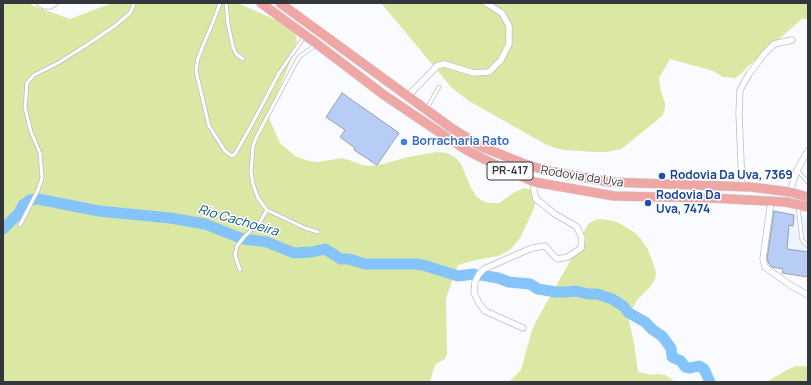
<!DOCTYPE html>
<style>
body{margin:0}
#map{position:relative;width:811px;height:385px;overflow:hidden;background:#fafbfe;font-family:Manrope,sans-serif}
canvas{display:block}
.frame{position:absolute;inset:0;border:4px solid #33363a;pointer-events:none}
</style>
<div id="map">
<canvas width="811" height="385"></canvas>
<div class="frame"></div>
</div>
<script>
const ctx = document.querySelector('canvas').getContext('2d');
ctx.lineJoin = 'round';
function fillPath(path, color) { ctx.fillStyle = color; ctx.fill(path, 'evenodd'); }
const poly = rows => new Path2D(rows.map(r => 'M' + r).join(''));
function stroke(path, color, width, dash) { ctx.strokeStyle = color; ctx.lineWidth = width; ctx.lineCap = dash ? 'butt' : 'round'; ctx.setLineDash(dash || []); ctx.stroke(path); }
function drawText(font, color, halo, rows, align = 'center') {
  ctx.font = font + ' Manrope,sans-serif'; ctx.lineWidth = 3; ctx.setLineDash([]); ctx.textBaseline = 'middle'; ctx.strokeStyle = halo; ctx.fillStyle = color; for (const [text, x, y, turn = 0] of rows) {
    ctx.save(); ctx.translate(x, y); ctx.rotate((+turn || 0) * Math.PI / 180); ctx.textAlign = isNaN(turn) ? turn : align; if (halo) ctx.strokeText(text, 0, 0); ctx.fillText(text, 0, 0); ctx.restore();
  }
}
const built = poly([
 [771,211,808,217,808,277,782,273,783,269,765,266]
]);
const green = poly([
 [3,3,30,3,31,5,70,19,112,3,238,3,287,25,295,33,297,40,295,50,272,107,269,118,280,143,295,156,309,161,318,162,342,158,349,160,362,165,370,166,383,164,408,157,437,152,447,153,455,157,461,164,471,188,476,196,481,200,488,203,499,203,515,192,524,188,532,190,536,201,533,211,520,238,510,250,498,256,476,260,458,265,446,298,447,354,445,359,436,364,433,371,430,382,3,382],
 [381,3,808,3,808,19,802,19,746,68,741,74,735,78,723,77,713,71,670,59,659,78,661,92,665,103,665,109,662,116,629,143,621,149,606,152,595,152,565,150,555,148,545,144,469,101,452,88],
 [598,219,608,220,617,222,634,232,641,239,647,248,651,257,656,272,655,280,649,288,637,300,628,317,634,343,638,372,652,375,657,374,665,375,676,382,508,382,513,378,521,370,532,330,538,318,574,254,581,237,589,223],
 [796,366,806,366,808,367,808,382,766,382,787,370]
]);
const river = poly([
 [3,229,19,213,23,205,30,200,38,199,99,211,170,218,205,224,243,239,267,242,294,253,312,252,325,249,341,259,349,259,365,264,415,264,423,265,458,276,474,274],
 [481,275,498,278,509,282,530,284,538,289,556,292,566,292,576,291,588,294,597,294,612,299,623,306,629,313,645,322,653,330,662,336,671,348,672,357,681,361,685,367,690,368,699,366,704,369,710,382]
]);
const building = poly([
 [342,93,399,133,377,165,354,150,355,148,340,137,345,130,326,117,342,93],
 [774,211,794,215,793,226,789,225,787,249,808,252,808,277,782,273,783,269,772,267,769,264,767,259,774,211]
]);
const lane = poly([
 [220,3,215,17,198,58,196,71,209,126,225,151,232,156,235,154,251,126,279,73,304,37],
 [226,3,228,24,233,47,236,54,243,59],
 [427,108,439,87],
 [797,170,808,182],
 [798,206,799,215,802,240,808,246],
 [267,210,305,228,318,232],
 [20,225,38,190,42,178,40,153,31,132,25,108,27,83,34,75,58,63,85,46,116,25,130,13,133,7,134,3],
 [240,270,235,255,237,246,244,237,260,222,267,210,258,198,253,184,251,172,253,146,257,136,295,64,300,56,316,45]
]);
const street = poly([
 [39,3,44,6,50,6,55,3],
 [408,96,437,66,444,64,474,73,489,72,501,60,509,44,509,26,502,13,486,3],
 [742,187,739,113,740,90,749,74,765,53,774,44,792,40],
 [790,192,797,170,808,151],
 [771,201,763,259,765,267,790,285,808,295],
 [523,328,485,311,479,303,474,293,475,282,479,274,484,269,532,248,545,246,557,259,568,257,581,248,582,238,577,227,555,214,536,199,534,191,534,182]
]);
const primary = poly([
 [261,3,317,44,384,95,445,136,468,151,492,163,534,182,614,196,711,198,786,202,808,207],
 [280,3,450,127,480,146,522,163,544,170,609,182,751,187,790,192,808,197]
]);
const markers = [
 [404,142,4,"#3f7fe0"],
 [662,176,4,"#1a4fb4"],
 [648,203,4,"#1a4fb4"]
];
const shields = [
 [510,171,46]
];
const shieldNames = [
 ["PR-417",510,171]
];
const shopNames = [
 ["Borracharia Rato",412,142]
];
const transitNames = [
 ["Rodovia Da Uva, 7369",670,176],
 ["Rodovia Da",656,196],
 ["Uva, 7474",656,210]
];
const streetNames = [
 ["Rodovia da Uva",582,177,9]
];
const waterNames = [
 ["Rio Cachoeira",238,221,16]
];
fillPath(built, '#eef4ff');
fillPath(green, '#dae8a4');
stroke(river, '#84c4fa', 11);
fillPath(building, '#b8cdf5');
stroke(building, '#999fa9', 1);
stroke(lane, '#b9bec9', 4.5);
stroke(street, '#b9bec9', 7);
stroke(primary, '#d6d7d8', 10);
stroke(lane, '#fff', 3);
stroke(street, '#fff', 5.5);
stroke(primary, '#efa7a6', 9);
for (const [x, y, r, color] of markers) { const dot = new Path2D(); dot.arc(x, y, r, 0, 2 * Math.PI); ctx.fillStyle = color; ctx.fill(dot); stroke(dot, '#fff', 1.5); }
for (const [x, y, w] of shields) { const box = new Path2D(); box.roundRect(x - w / 2, y - 9, w, 18, 3); ctx.fillStyle = '#fff'; ctx.fill(box); stroke(box, '#33363a', 1); }
drawText('bold 11px', '#33363a', null, shieldNames);
drawText('bold 12px', '#366cbe', '#fff', shopNames, 'left');
drawText('bold 12px', '#164399', '#fff', transitNames, 'left');
drawText('12px', '#33363a', '#fff', streetNames);
drawText('italic 13px', '#004f7f', '#fff', waterNames);
</script>
